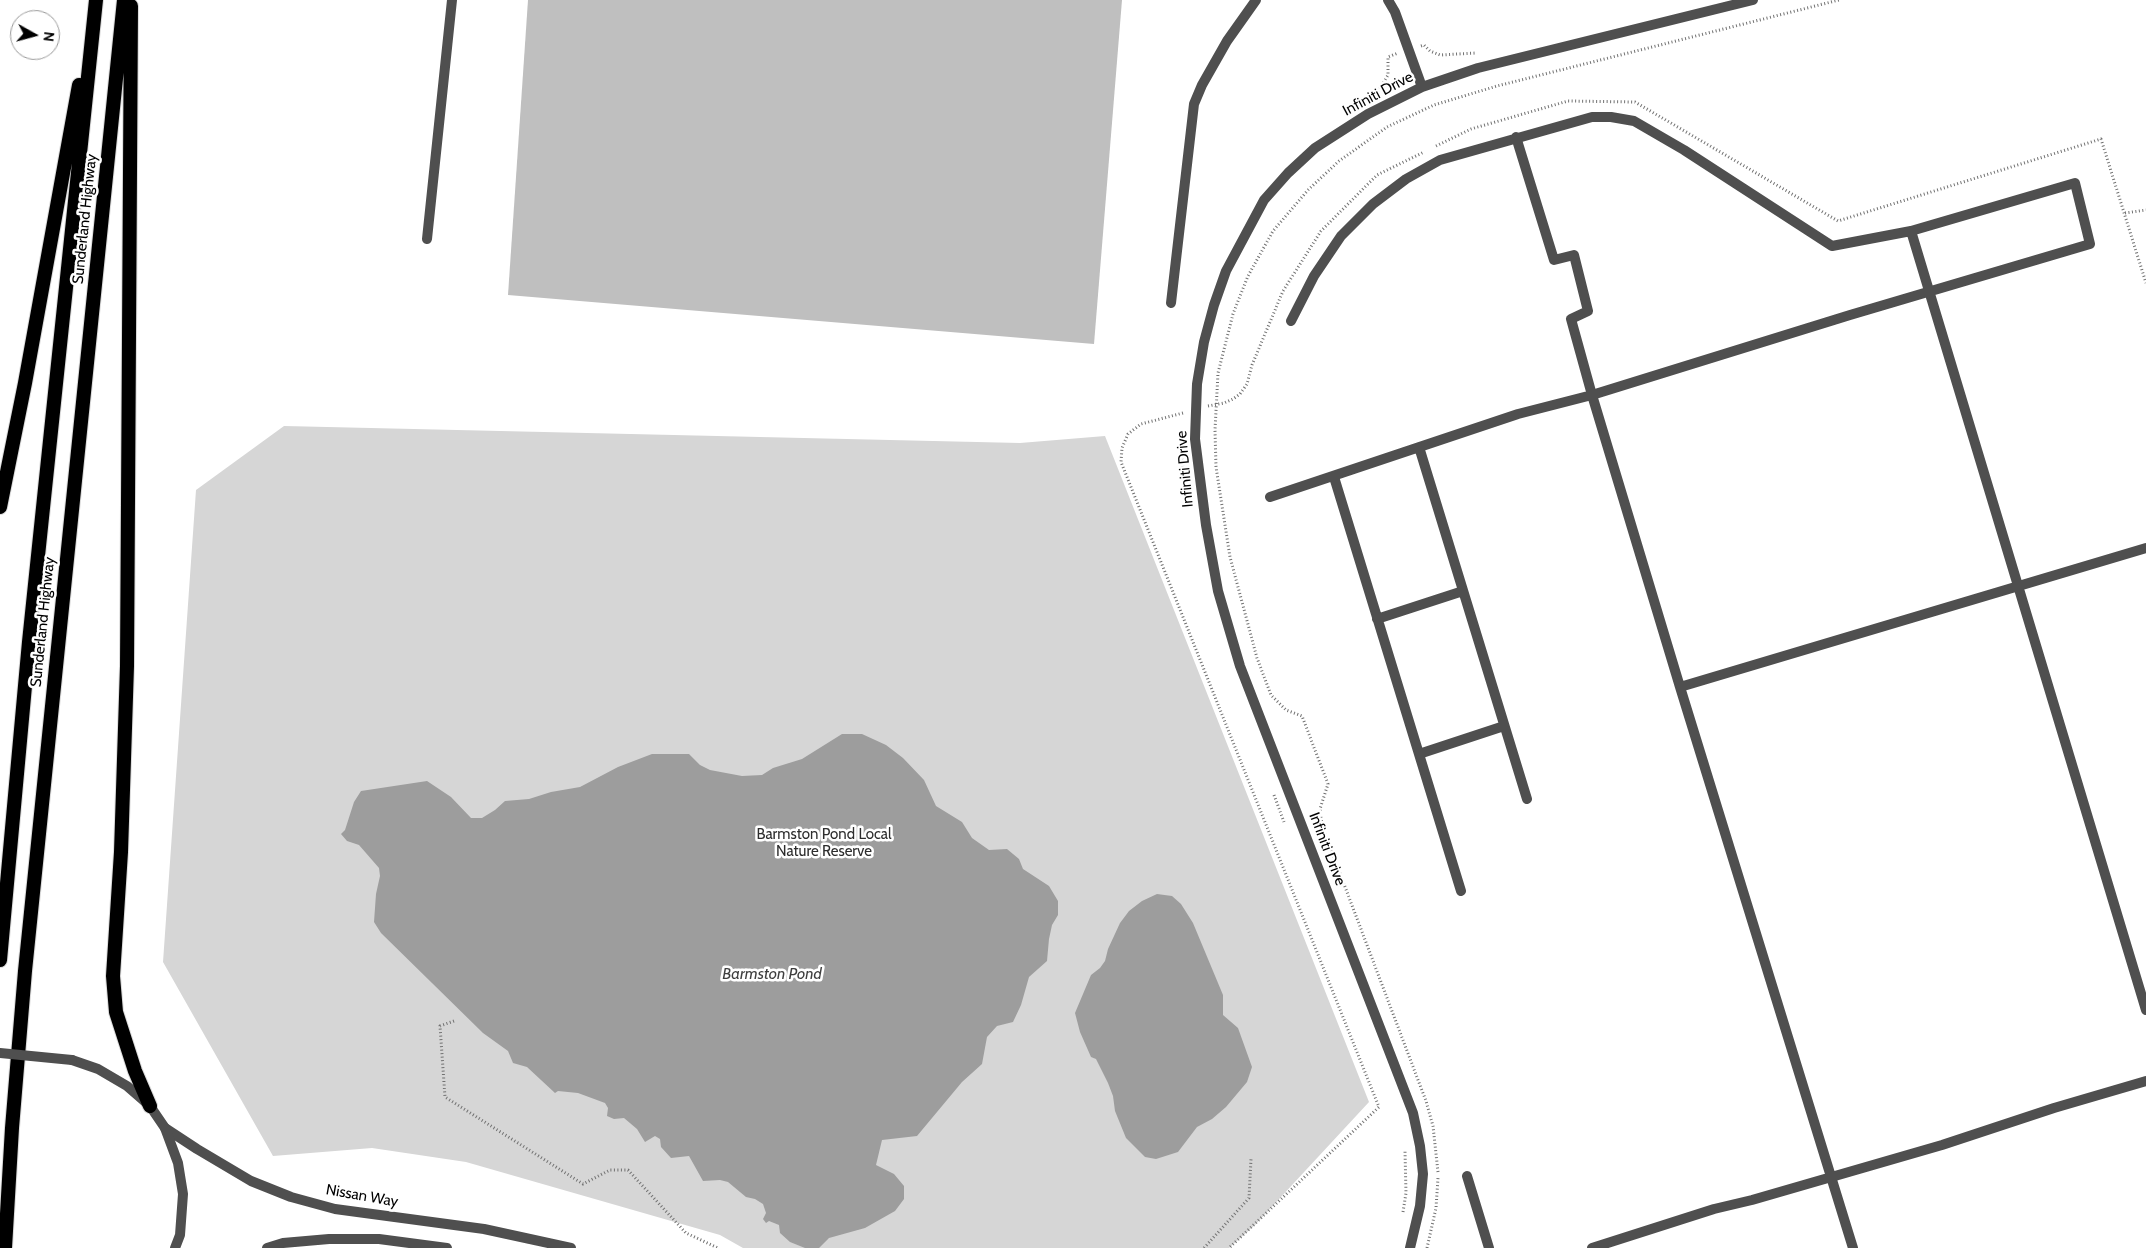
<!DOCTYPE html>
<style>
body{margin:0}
#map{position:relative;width:2146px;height:1248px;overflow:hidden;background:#fff;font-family:Cabin,sans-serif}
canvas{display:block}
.north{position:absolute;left:10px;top:10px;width:50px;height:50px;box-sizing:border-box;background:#fff;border:1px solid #999;border-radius:50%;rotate:97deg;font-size:14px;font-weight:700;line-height:20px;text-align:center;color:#000}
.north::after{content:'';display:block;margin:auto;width:18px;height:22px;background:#000;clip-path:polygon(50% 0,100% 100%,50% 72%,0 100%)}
</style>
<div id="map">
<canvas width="2146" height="1248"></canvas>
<div class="north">N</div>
</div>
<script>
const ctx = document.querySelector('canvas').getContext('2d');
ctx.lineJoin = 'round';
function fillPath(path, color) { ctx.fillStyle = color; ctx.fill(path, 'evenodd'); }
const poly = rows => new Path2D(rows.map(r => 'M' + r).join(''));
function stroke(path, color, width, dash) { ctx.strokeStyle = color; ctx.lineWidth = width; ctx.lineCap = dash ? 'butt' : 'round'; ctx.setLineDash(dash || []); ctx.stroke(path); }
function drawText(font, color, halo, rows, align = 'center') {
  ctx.font = font + ' Cabin,sans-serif'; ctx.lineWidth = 5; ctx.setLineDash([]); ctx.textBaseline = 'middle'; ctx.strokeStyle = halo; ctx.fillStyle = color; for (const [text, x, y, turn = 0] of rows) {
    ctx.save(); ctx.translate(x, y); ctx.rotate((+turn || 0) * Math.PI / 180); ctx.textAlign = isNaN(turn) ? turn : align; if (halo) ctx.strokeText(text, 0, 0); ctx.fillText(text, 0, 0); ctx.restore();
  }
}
const green = poly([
 [284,426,1020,443,1105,436,1369,1102,1255,1225,1229,1248,743,1248,720,1235,466,1162,372,1148,273,1156,163,962,196,490]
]);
const water = poly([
 [842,734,862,734,886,745,903,758,924,780,936,806,962,822,972,838,989,850,1007,849,1019,859,1023,869,1049,886,1058,901,1058,915,1052,925,1049,939,1047,961,1029,977,1021,1005,1013,1022,997,1026,987,1037,982,1064,962,1082,917,1136,882,1140,876,1165,894,1174,904,1186,904,1199,895,1211,865,1228,829,1238,819,1248,805,1248,790,1242,780,1233,779,1225,769,1221,766,1223,763,1219,766,1213,763,1204,755,1199,746,1197,728,1182,720,1180,703,1181,689,1156,671,1158,661,1147,660,1139,655,1136,645,1142,637,1129,624,1118,614,1119,607,1116,608,1108,605,1103,578,1093,558,1091,555,1093,527,1067,513,1063,508,1051,483,1033,381,933,374,922,376,894,380,876,379,868,359,845,347,841,341,834,345,830,354,802,361,791,427,781,451,797,471,818,482,818,495,810,505,801,529,799,551,792,580,787,618,767,652,754,689,754,700,765,710,770,742,776,762,775,773,768,802,759],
 [1157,894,1172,896,1181,904,1193,923,1223,995,1223,1015,1238,1028,1252,1067,1247,1082,1226,1107,1212,1119,1197,1127,1178,1152,1156,1159,1145,1157,1126,1138,1115,1111,1113,1096,1108,1083,1096,1059,1091,1057,1080,1032,1075,1013,1091,975,1100,968,1105,961,1108,949,1120,923,1129,911,1142,901]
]);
const building = poly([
 [528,0,1122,0,1094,344,508,295]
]);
const path = poly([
 [1421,46,1424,45,1430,51,1440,55,1476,53],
 [1369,97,1378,92,1388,75,1388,57,1398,53],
 [1436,146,1471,129,1568,101,1635,102,1838,221,2101,139,2146,283],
 [2125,213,2146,210],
 [1208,406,1224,403,1233,399,1240,394,1247,384,1252,365,1283,291,1321,231,1377,175,1424,152],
 [1183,413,1141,424,1128,434,1122,448,1121,462,1379,1107,1229,1248],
 [1182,459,1186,490],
 [1274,795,1284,822],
 [454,1021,440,1026,445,1097,583,1184,610,1170,628,1170,686,1233,718,1248],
 [1438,1172,1433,1126,1426,1101,1322,826,1320,809,1328,784,1302,716,1286,710,1271,695,1257,658,1230,557,1216,467,1215,430,1218,373,1233,314,1248,276,1273,231,1308,190,1339,161,1387,127,1434,105,1497,86,1839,0],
 [1403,1212,1406,1193,1405,1151],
 [1204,1248,1249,1198,1251,1159],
 [1427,1248,1436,1208,1438,1178]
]);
const service = poly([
 [1516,137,1554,260,1574,255,1588,311,1571,319,1592,395,1680,687,1853,1248],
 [1911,231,2146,1010],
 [427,239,452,0],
 [1171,303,1194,104,1202,85,1227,41,1256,0],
 [1419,447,1527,799],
 [1334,477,1461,891],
 [1270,497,1518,414,1592,395,1850,315,2090,244,2075,183,1911,231,1832,246,1684,150,1634,121,1611,117,1592,117,1440,160,1406,179,1373,204,1341,236,1314,276,1291,321],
 [1377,619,1463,591],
 [1680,687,2146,548],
 [1419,754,1504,726],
 [1467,1176,1489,1248],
 [1592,1248,1714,1209,1752,1200,1942,1145,2054,1108,2146,1081]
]);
const minor = poly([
 [1388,0,1395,12,1422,87],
 [165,1128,197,1149,251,1181,291,1197,335,1209,484,1229,571,1248],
 [267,1248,283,1243,329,1239,379,1239,447,1248],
 [1410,1248,1420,1206,1423,1174,1420,1146,1413,1113,1240,666,1218,591,1206,525,1195,439,1197,384,1204,342,1214,305,1226,271,1264,200,1288,173,1315,148,1368,114,1422,87,1478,68,1753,0]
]);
const tertiary = poly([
 [72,1060,98,1069,127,1086,150,1106,165,1128,178,1163,183,1194,180,1235,175,1248]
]);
const trunk = poly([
 [131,6,127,666,121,852,113,976,116,1012,135,1071,150,1106],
 [0,507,25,383,79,85],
 [0,960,29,642,96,0],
 [5,1248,12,1128,25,971,124,0]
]);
const tertiaryBridge = poly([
 [0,1053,72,1060]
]);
const streetNames = [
 ["Infiniti Drive",1378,94,-28],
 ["Sunderland Highway",85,219,-84],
 ["Infiniti Drive",1185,469,-95],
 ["Sunderland Highway",43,622,-84],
 ["Infiniti Drive",1327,849,69],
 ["Nissan Way",362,1196,10]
];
const parkNames = [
 ["Barmston Pond Local",824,835],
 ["Nature Reserve",824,852]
];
const waterNames = [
 ["Barmston Pond",772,974]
];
fillPath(green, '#d6d6d6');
fillPath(water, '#9d9d9d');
fillPath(building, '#bfbfbf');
stroke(trunk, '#dbdbdb', 16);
stroke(path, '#717171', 3, [1, 2.5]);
stroke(service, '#4f4f4f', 10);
stroke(minor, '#4f4f4f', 10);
stroke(tertiary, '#4f4f4f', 10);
stroke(trunk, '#000', 14);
stroke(tertiaryBridge, '#4f4f4f', 10);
drawText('15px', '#000', '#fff', streetNames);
drawText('15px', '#2d2d2d', '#fff', parkNames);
drawText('italic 16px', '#3e3e3e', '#fff', waterNames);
</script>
